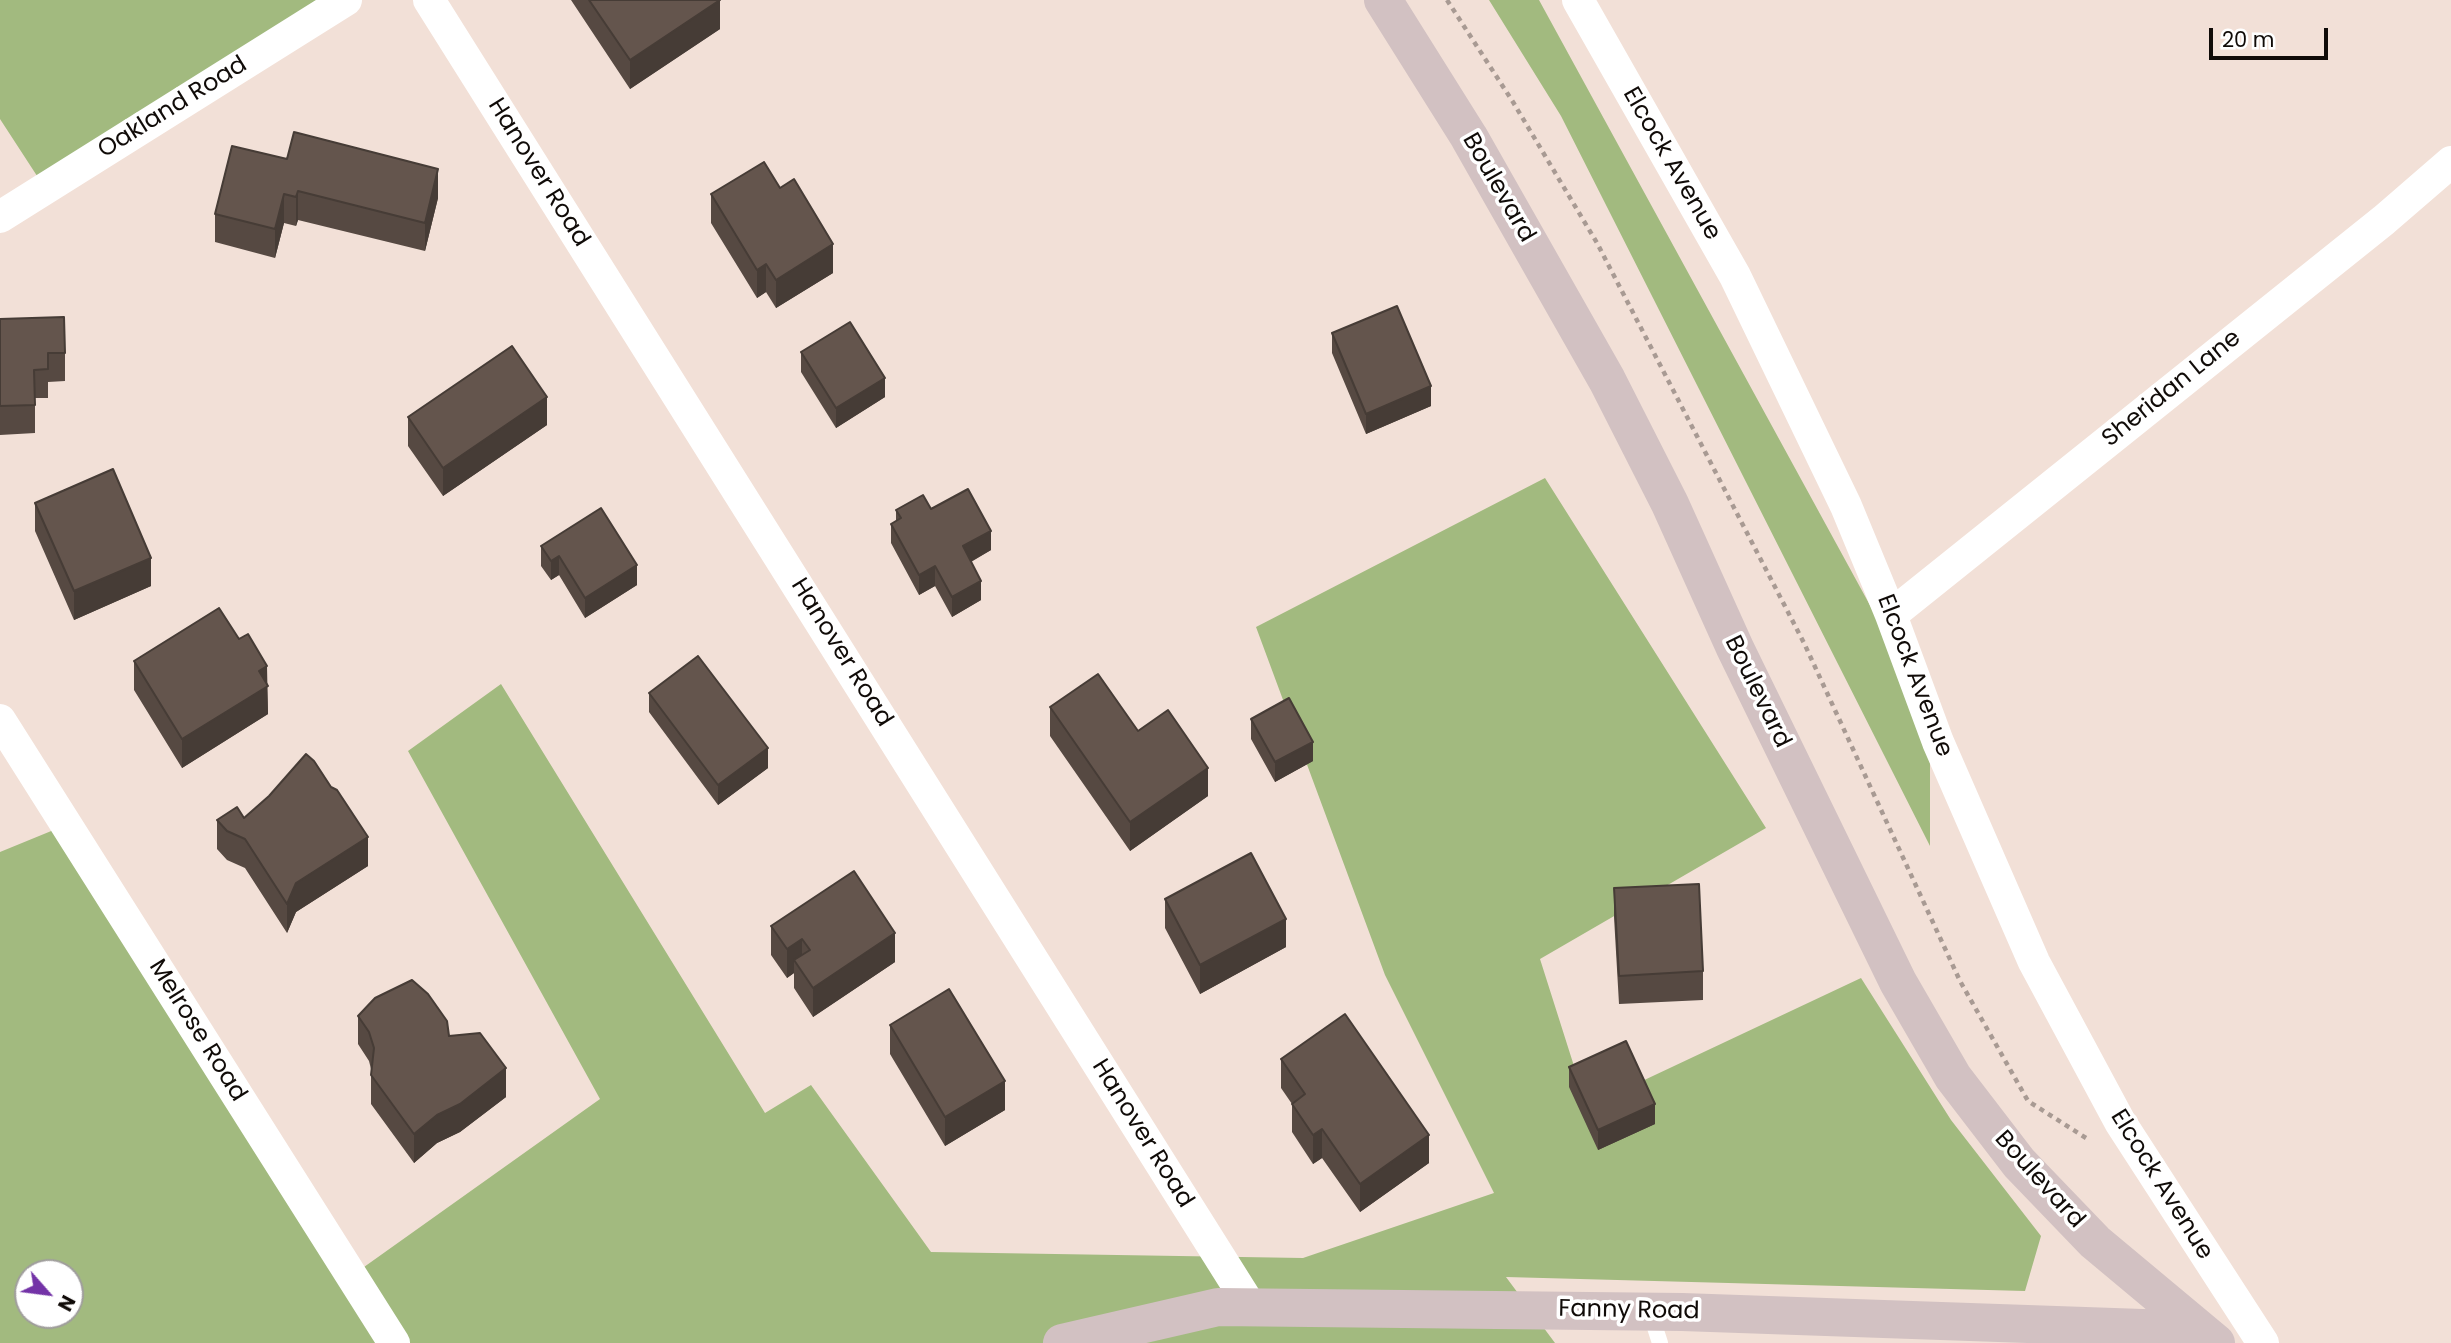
<!DOCTYPE html>
<style>
body{margin:0}
#map{position:relative;width:2451px;height:1343px;overflow:hidden;background:#f2e0d7;font-family:Poppins,sans-serif}
canvas{display:block}
.north{position:absolute;left:14px;top:1259px;width:70px;height:70px;box-sizing:border-box;background:#fff;border:2px solid #9f9d9c;border-radius:50%;rotate:118deg;font-size:19px;font-weight:700;line-height:28px;text-align:center;color:#100b08}
.north::after{content:'';display:block;margin:auto;width:24px;height:32px;background:#7333a7;clip-path:polygon(50% 0,100% 100%,50% 72%,0 100%)}
.scale{position:absolute;left:2209px;top:28px;width:119px;height:32px;box-sizing:border-box;border:4px solid #100b08;border-top:0;padding-left:9px;font-size:21px;line-height:24px;white-space:nowrap;color:#100b08;-webkit-text-stroke:5px #fff;paint-order:stroke}
</style>
<div id="map">
<canvas width="2451" height="1343"></canvas>
<div class="north">N</div>
<div class="scale">20 m</div>
</div>
<script>
const ctx = document.querySelector('canvas').getContext('2d');
ctx.lineJoin = 'round';
function fillPath(path, color) { ctx.fillStyle = color; ctx.fill(path, 'evenodd'); }
const poly = rows => new Path2D(rows.map(r => 'M' + r).join(''));
function stroke(path, color, width, dash) { ctx.strokeStyle = color; ctx.lineWidth = width; ctx.lineCap = dash ? 'butt' : 'round'; ctx.setLineDash(dash || []); ctx.stroke(path); }
function drawText(font, color, halo, rows, align = 'center') {
  ctx.font = font + ' Poppins,sans-serif'; ctx.lineWidth = 7; ctx.setLineDash([]); ctx.textBaseline = 'middle'; ctx.strokeStyle = halo; ctx.fillStyle = color; for (const [text, x, y, turn = 0] of rows) {
    ctx.save(); ctx.translate(x, y); ctx.rotate((+turn || 0) * Math.PI / 180); ctx.textAlign = isNaN(turn) ? turn : align; if (halo) ctx.strokeText(text, 0, 0); ctx.fillText(text, 0, 0); ctx.restore();
  }
}
const forest = poly([
 [0,0,342,0,41,182,0,119],
 [1489,0,1539,0,1930,715,1930,846,1561,116],
 [1545,478,1766,828,1540,959,1587,1107,1861,978,1951,1120,2041,1236,2025,1291,1506,1277,1555,1343,0,1343,0,852,61,827,357,1272,600,1099,408,751,501,684,765,1113,811,1085,931,1252,1303,1258,1494,1193,1385,975,1256,627],
 [28,1273,70,1273,70,1315,28,1315]
]);
const path = poly([
 [1447,0,1513,102,1597,243,1804,643,1960,981,2028,1101,2086,1138]
]);
const lane = poly([
 [1650,1312,1660,1343]
]);
const street = poly([
 [429,0,1251,1307],
 [1578,0,1735,276,1846,506,1891,615,1938,742,2034,962,2120,1122,2263,1343],
 [0,217,346,0],
 [1891,615,2384,220,2451,162],
 [0,720,394,1343]
]);
const secondary = poly([
 [1383,0,1469,137,1607,380,1670,504,1735,648,1898,982,1953,1077,2019,1163,2095,1242,2216,1343],
 [1062,1343,1218,1307,1682,1312,2200,1330]
]);
const wall = poly([
 [571,0,720,0,720,29,630,89],
 [232,146,438,198,425,251,298,220,296,226,284,223,275,258,215,242,215,214],
 [780,188,833,273,776,308,766,292,757,298,711,223,711,194],
 [0,319,65,353,65,381,48,382,48,398,35,398,35,433,0,435],
 [1332,333,1431,406,1366,434,1332,353],
 [801,352,885,397,836,428,801,372],
 [408,417,547,425,443,496,408,446],
 [35,503,151,586,74,620,35,531],
 [931,509,991,550,971,562,981,600,952,617,935,586,919,595,891,543,891,524,896,521,896,510],
 [541,546,637,585,585,618,559,575,551,580,541,566],
 [134,661,267,684,268,714,182,768,134,690],
 [649,693,768,768,718,805,649,712],
 [1050,707,1138,731,1208,796,1130,851,1050,736],
 [1251,719,1313,761,1275,782,1251,739],
 [244,818,368,866,296,912,287,933,245,868,227,860,217,849,217,820],
 [1614,888,1703,971,1703,1000,1619,1004,1614,917],
 [1165,899,1286,947,1200,994,1165,928],
 [771,926,895,962,813,1017,794,988,794,973,787,978,771,955],
 [358,1016,449,1036,506,1097,460,1132,437,1143,414,1163,371,1104,371,1069,369,1061,358,1044],
 [890,1025,1005,1110,945,1146,890,1054],
 [1281,1059,1429,1163,1360,1212,1322,1158,1313,1164,1292,1132,1292,1104,1281,1088],
 [1569,1067,1655,1124,1598,1150,1569,1087]
]);
const shadedWall = poly([
 [720,0,720,29,630,89,630,60],
 [438,169,438,198,425,251,425,223],
 [298,191,298,220,296,226,296,197],
 [284,194,284,223,275,258,275,229],
 [833,244,833,273,776,308,776,280],
 [766,264,766,292,757,298,757,270],
 [885,378,885,397,836,428,836,408],
 [1431,386,1431,406,1366,434,1366,414],
 [547,397,547,425,443,496,443,468],
 [991,531,991,550,963,566,963,546],
 [559,556,559,575,551,580,551,561],
 [151,558,151,586,74,620,74,591],
 [637,565,637,585,585,618,585,598],
 [935,566,935,586,919,595,919,575],
 [981,581,981,600,952,617,952,597],
 [267,666,268,714,182,768,182,739,259,671],
 [1313,742,1313,761,1275,782,1275,762],
 [768,748,768,768,718,805,718,785],
 [1208,768,1208,796,1130,851,1130,822],
 [368,837,368,866,296,912,287,933,287,904,296,883],
 [1286,919,1286,947,1200,994,1200,965],
 [895,933,895,962,813,1017,813,988],
 [802,939,802,967,794,960,794,973,787,978,787,949],
 [506,1068,506,1097,460,1132,437,1143,414,1163,414,1134,437,1115],
 [1005,1081,1005,1110,945,1146,945,1117],
 [1655,1104,1655,1124,1598,1150,1598,1130],
 [1322,1129,1322,1158,1313,1164,1313,1135],
 [1429,1135,1429,1163,1360,1212,1360,1184]
]);
const building = poly([
 [589,0,720,0,630,60,589,0],
 [294,132,438,169,425,223,298,191,296,197,284,194,275,229,215,214,232,146,287,159,294,132],
 [764,162,780,188,794,179,833,244,776,280,766,264,757,270,711,194,764,162],
 [1397,306,1431,386,1366,414,1332,333,1397,306],
 [64,317,65,353,48,353,48,369,34,370,35,405,0,406,0,319,64,317],
 [850,322,885,378,836,408,801,352,850,322],
 [512,346,547,397,443,468,408,417,512,346],
 [113,469,151,558,74,591,35,503,113,469],
 [968,489,991,531,963,546,981,581,952,597,935,566,919,575,891,524,901,518,896,510,923,495,931,509,968,489],
 [601,508,637,565,585,598,559,556,551,561,541,546,601,508],
 [219,608,239,639,248,634,267,666,259,671,268,686,182,739,134,661,219,608],
 [698,656,768,748,718,785,649,693,698,656],
 [1098,674,1138,731,1168,710,1208,768,1130,822,1050,707,1098,674],
 [1289,698,1313,742,1275,762,1251,719,1289,698],
 [306,754,314,761,331,787,337,790,368,837,296,883,287,904,245,839,227,831,217,820,237,807,244,818,269,796,306,754],
 [1251,853,1286,919,1200,965,1165,899,1251,853],
 [854,871,895,933,813,988,794,960,810,950,802,939,787,949,771,926,854,871],
 [1699,884,1703,971,1619,976,1614,888,1699,884],
 [412,980,428,994,447,1021,449,1036,480,1033,506,1068,460,1104,437,1115,414,1134,371,1075,374,1048,369,1032,358,1016,375,998,412,980],
 [949,989,1005,1081,945,1117,890,1025,949,989],
 [1345,1014,1429,1135,1360,1184,1322,1129,1313,1135,1292,1104,1305,1094,1281,1059,1345,1014],
 [1626,1041,1655,1104,1598,1130,1569,1067,1626,1041]
]);
const streetNames = [
 ["Oakland Road",173,108,-32],
 ["Elcock Avenue",1671,164,60],
 ["Hanover Road",538,173,58],
 ["Boulevard",1498,188,60],
 ["Sheridan Lane",2172,389,-39],
 ["Hanover Road",841,653,58],
 ["Elcock Avenue",1914,676,69],
 ["Boulevard",1757,692,64],
 ["Melrose Road",197,1031,58],
 ["Hanover Road",1142,1134,58],
 ["Boulevard",2039,1180,48],
 ["Elcock Avenue",2161,1185,58],
 ["Fanny Road",1629,1311,1]
];
fillPath(forest, '#a2ba7f');
stroke(path, '#a89a93', 4.5, [5, 5]);
stroke(lane, '#fff', 16);
stroke(street, '#fff', 32);
stroke(secondary, '#d2c1c2', 38);
fillPath(wall, '#564942');
fillPath(shadedWall, '#463c36');
fillPath(building, '#64554d');
stroke(building, '#463c36', 2);
drawText('24px', '#100b08', '#fff', streetNames);
</script>
